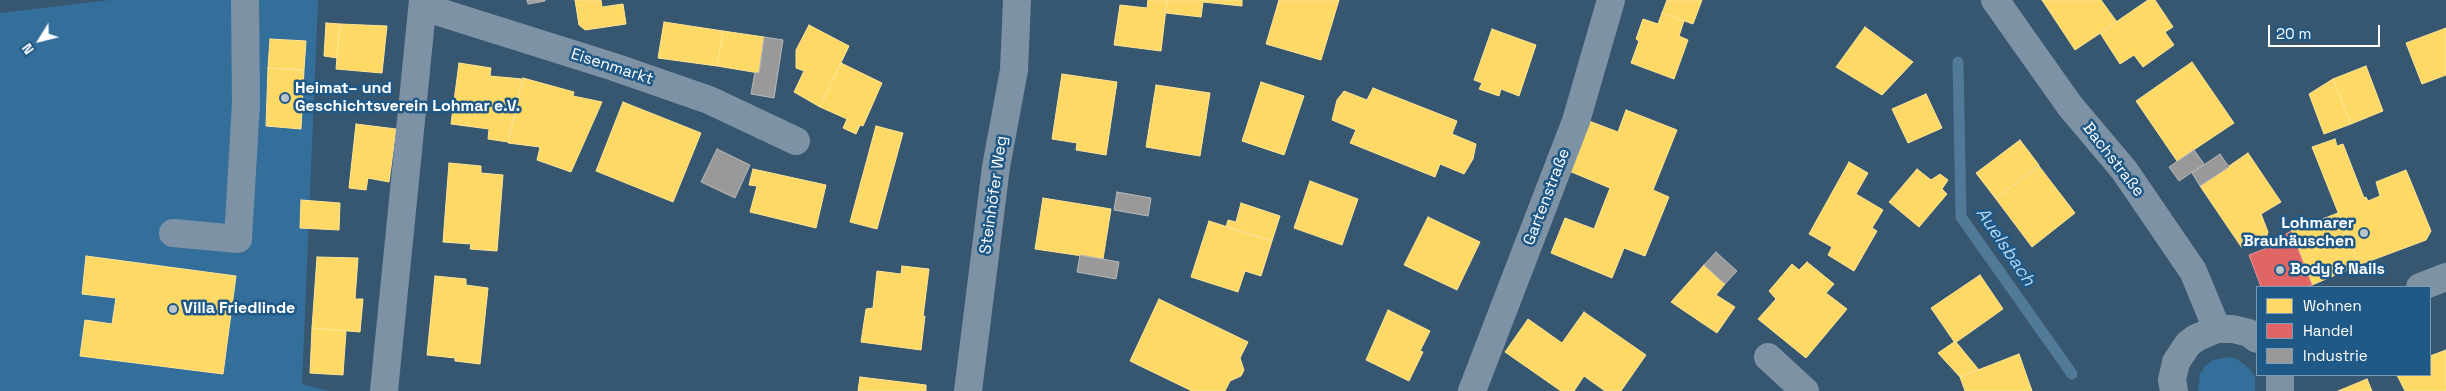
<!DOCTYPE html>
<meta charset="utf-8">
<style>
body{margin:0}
#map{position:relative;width:2446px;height:391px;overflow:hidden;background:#37566f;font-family:"Space Grotesk",sans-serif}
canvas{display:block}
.legend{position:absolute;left:2256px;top:286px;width:175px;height:90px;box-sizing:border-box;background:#205986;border:1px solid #799bb6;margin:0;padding:6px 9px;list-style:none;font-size:15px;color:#fff}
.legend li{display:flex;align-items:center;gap:10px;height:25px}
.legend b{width:25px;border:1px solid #799bb6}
.north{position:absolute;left:15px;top:15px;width:50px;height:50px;-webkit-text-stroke:4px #205986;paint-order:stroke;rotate:234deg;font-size:14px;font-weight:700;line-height:20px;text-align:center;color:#fff}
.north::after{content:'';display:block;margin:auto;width:18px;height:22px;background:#fff;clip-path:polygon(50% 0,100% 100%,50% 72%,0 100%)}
.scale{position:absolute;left:2268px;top:25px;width:112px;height:22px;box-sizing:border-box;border:2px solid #fff;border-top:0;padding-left:6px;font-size:15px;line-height:18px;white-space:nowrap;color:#fff;-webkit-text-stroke:4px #205986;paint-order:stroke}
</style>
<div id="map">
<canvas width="2446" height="391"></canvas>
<ul class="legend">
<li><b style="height:14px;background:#ffd966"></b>Wohnen</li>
<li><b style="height:14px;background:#e06666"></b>Handel</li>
<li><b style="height:14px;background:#999"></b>Industrie</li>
</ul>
<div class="north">N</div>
<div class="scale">20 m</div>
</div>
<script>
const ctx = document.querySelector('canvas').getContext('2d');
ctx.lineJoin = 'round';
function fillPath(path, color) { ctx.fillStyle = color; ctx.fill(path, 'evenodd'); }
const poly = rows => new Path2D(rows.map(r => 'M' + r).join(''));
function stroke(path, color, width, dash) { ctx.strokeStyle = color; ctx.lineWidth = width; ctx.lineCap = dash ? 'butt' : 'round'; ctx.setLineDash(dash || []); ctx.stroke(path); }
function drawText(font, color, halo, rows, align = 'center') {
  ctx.font = font + ' "Space Grotesk",sans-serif'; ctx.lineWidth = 5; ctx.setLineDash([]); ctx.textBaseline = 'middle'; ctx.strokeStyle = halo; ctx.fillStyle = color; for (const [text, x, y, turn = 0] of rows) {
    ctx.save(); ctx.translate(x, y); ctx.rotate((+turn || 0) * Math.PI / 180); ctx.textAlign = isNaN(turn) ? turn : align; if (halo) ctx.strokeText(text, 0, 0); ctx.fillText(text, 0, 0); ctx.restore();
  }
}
const green = poly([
 [110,0,318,0,302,384,329,391,0,391,0,13],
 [2230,357,2237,359,2250,369,2255,377,2255,391,2198,391,2200,374,2205,366,2213,360]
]);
const homes = poly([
 [575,0,601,0,602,7,623,4,626,24,585,30,579,25,575,0],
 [1148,0,1167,0,1161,51,1114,45,1120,5,1147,8,1148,0],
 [1167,0,1242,0,1242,6,1203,2,1201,17,1166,13,1167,0],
 [1279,0,1339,0,1321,60,1266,44,1279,0],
 [1667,0,1702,0,1693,24,1662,13,1667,0],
 [2042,0,2101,0,2117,22,2075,50,2042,0],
 [2148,0,2155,0,2173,27,2165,32,2174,45,2143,67,2134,55,2120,64,2100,33,2148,0],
 [1662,13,1684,21,1679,36,1688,40,1674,79,1631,63,1639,41,1636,39,1643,19,1658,24,1662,13],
 [664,22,723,31,717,66,658,58,664,22],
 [326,23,340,24,337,58,324,56,326,23],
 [340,24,387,26,382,73,336,69,340,24],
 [809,25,849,46,820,107,794,92,804,71,796,68,796,50,809,25],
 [1865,27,1913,62,1882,95,1836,67,1865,27],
 [2446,28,2446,75,2422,84,2406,43,2446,28],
 [1492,29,1536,45,1519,96,1501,89,1499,96,1479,89,1482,83,1474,80,1492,29],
 [723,31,764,37,759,73,717,66,723,31],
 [270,39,306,41,304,70,268,68,270,39],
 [2192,62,2234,123,2177,161,2136,101,2192,62],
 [459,63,491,68,490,76,522,79,508,142,488,139,489,129,451,124,459,63],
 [841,63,882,83,863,126,860,125,856,134,843,128,847,119,820,107,841,63],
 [2366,66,2383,111,2351,124,2333,79,2366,66],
 [268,68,304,70,301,129,266,126,268,68],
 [1062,74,1117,82,1106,155,1076,150,1077,143,1052,139,1062,74],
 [523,78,574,92,573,96,602,102,571,172,537,160,540,147,508,143,523,78],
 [2333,79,2351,124,2324,134,2309,94,2333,79],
 [1261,82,1304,96,1284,155,1242,141,1261,82],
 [1156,85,1210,93,1200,156,1146,147,1156,85],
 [1373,88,1457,121,1452,134,1476,144,1473,159,1464,174,1440,164,1435,177,1350,143,1356,130,1332,120,1337,100,1344,91,1367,100,1373,88],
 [1926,94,1942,128,1908,143,1892,109,1926,94],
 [623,102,701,133,673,202,596,171,623,102],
 [1626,110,1677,130,1653,190,1669,197,1645,256,1624,248,1612,278,1551,253,1565,218,1594,229,1610,188,1569,171,1589,121,1618,132,1626,110],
 [356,124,396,129,389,182,368,178,366,190,349,188,356,124],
 [876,126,903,133,877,229,850,222,876,126],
 [2335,139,2337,146,2343,144,2364,198,2366,197,2368,201,2380,196,2376,182,2406,170,2431,231,2426,240,2359,265,2312,147,2335,139],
 [2020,140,2039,165,1996,199,1976,173,2020,140],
 [2248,153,2281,202,2261,214,2268,232,2266,238,2242,248,2200,186,2248,153],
 [1849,162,1868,173,1856,194,1883,210,1872,228,1877,231,1854,271,1828,255,1832,247,1809,234,1849,162],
 [449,163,481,166,481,173,503,175,497,251,470,249,471,244,443,242,449,163],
 [2039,166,2075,213,2032,247,1996,199,2039,166],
 [753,169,826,185,816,228,750,212,757,186,749,185,753,169],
 [1917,169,1931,180,1940,174,1948,180,1942,189,1947,194,1919,227,1889,202,1917,169],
 [1310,181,1358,199,1342,245,1294,228,1310,181],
 [1043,198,1111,209,1103,259,1035,249,1043,198],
 [301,200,340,203,339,230,300,228,301,200],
 [1241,203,1280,216,1272,241,1226,227,1228,220,1236,222,1241,203],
 [2338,213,2359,265,2312,285,2291,231,2338,213],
 [1428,217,1480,242,1457,290,1404,265,1428,217],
 [1209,221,1272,241,1261,276,1245,271,1238,292,1191,277,1209,221],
 [86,256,236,276,223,374,80,356,85,320,112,324,116,298,82,294,86,256],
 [317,257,358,258,355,299,363,299,360,332,312,328,317,257],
 [1807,262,1834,284,1826,293,1847,309,1806,358,1758,319,1776,299,1769,291,1792,264,1799,270,1807,262],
 [1704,265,1725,284,1716,295,1735,307,1717,333,1671,302,1704,265],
 [902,266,929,269,923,317,925,316,921,350,861,342,866,309,873,308,877,271,901,274,902,266],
 [1980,275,2003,309,1955,343,1931,308,1980,275],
 [435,276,466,279,466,285,488,288,480,364,455,361,455,358,427,355,435,276],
 [1159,299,1248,342,1240,358,1244,370,1241,376,1230,381,1225,391,1192,391,1130,361,1159,299],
 [1388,310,1430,331,1420,351,1423,352,1409,381,1366,360,1388,310],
 [1584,312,1646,355,1621,391,1605,391,1584,376,1574,391,1561,391,1505,352,1528,319,1562,343,1584,312],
 [312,328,346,331,343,375,310,373,312,328],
 [1954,342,1956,342,1979,370,1960,377,1938,353,1954,342],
 [2446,350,2446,391,2405,391,2397,375,2430,375,2430,356,2446,350],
 [2019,354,2032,391,1965,391,1960,377,2019,354],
 [860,377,926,385,926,391,858,391,860,377],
 [2367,379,2372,391,2338,391,2367,379]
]);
const shops = poly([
 [2291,231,2312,285,2305,287,2261,287,2249,255,2288,240,2286,234,2291,231]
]);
const industry = poly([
 [527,0,545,0,545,1,528,4,527,0],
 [764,37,783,40,774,98,751,94,755,72,759,73,764,37],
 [717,149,750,165,735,198,701,182,717,149],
 [2194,150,2204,164,2179,181,2169,167,2194,150],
 [2220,154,2229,167,2200,186,2192,173,2220,154],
 [1117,192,1151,198,1148,216,1114,210,1117,192],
 [1716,252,1737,271,1725,284,1704,265,1716,252],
 [1080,255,1119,262,1116,279,1077,272,1080,255]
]);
const stream = poly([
 [1958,62,1961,217,2072,374]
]);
const minor = poly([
 [1995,0,2070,106,2124,170,2193,271,2217,329],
 [423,7,614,67,709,100,796,141],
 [173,233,238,239,246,103,245,0],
 [1768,357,1805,391],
 [384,391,423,0],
 [968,391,996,167,1014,70,1017,0],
 [1472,391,1576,121,1611,0]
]);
const major = poly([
 [2420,287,2446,277],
 [2174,391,2172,380,2176,362,2188,344,2196,338,2217,329,2233,329,2249,333,2257,339],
 [2280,391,2280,375]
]);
const markers = [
 [285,98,5,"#b9c4cd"],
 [2364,233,5,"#b9c4cd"],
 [2280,270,5,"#b9c4cd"],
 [173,309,5,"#b9c4cd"]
];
const streetNames = [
 ["Eisenmarkt",612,67,18],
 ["Bachstraße",2113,160,52],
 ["Steinhöfer Weg",994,195,-82],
 ["Gartenstraße",1547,197,-69]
];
const poiNames = [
 ["Heimat– und",295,89],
 ["Geschichtsverein Lohmar e.V.",295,107],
 ["Lohmarer",2354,224,"right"],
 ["Brauhäuschen",2354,242,"right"],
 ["Body & Nails",2290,270],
 ["Villa Friedlinde",183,309]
];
const waterNames = [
 ["Auelsbach",2005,247,56]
];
fillPath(green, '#346f9c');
fillPath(homes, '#ffd966');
stroke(homes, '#ffe494', 1);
fillPath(shops, '#e06666');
stroke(shops, '#e99494', 1);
fillPath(industry, '#999');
stroke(industry, '#b8b8b8', 1);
stroke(stream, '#517998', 11);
stroke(minor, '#7e92a5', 28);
stroke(major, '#7d92a2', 28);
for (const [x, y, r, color] of markers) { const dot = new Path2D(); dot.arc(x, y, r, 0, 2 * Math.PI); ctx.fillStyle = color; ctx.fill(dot); stroke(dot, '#205986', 2); }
drawText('16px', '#fff', '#205986', streetNames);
drawText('bold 16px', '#fff', '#205986', poiNames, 'left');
drawText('italic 18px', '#b4d8f1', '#205986', waterNames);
</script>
